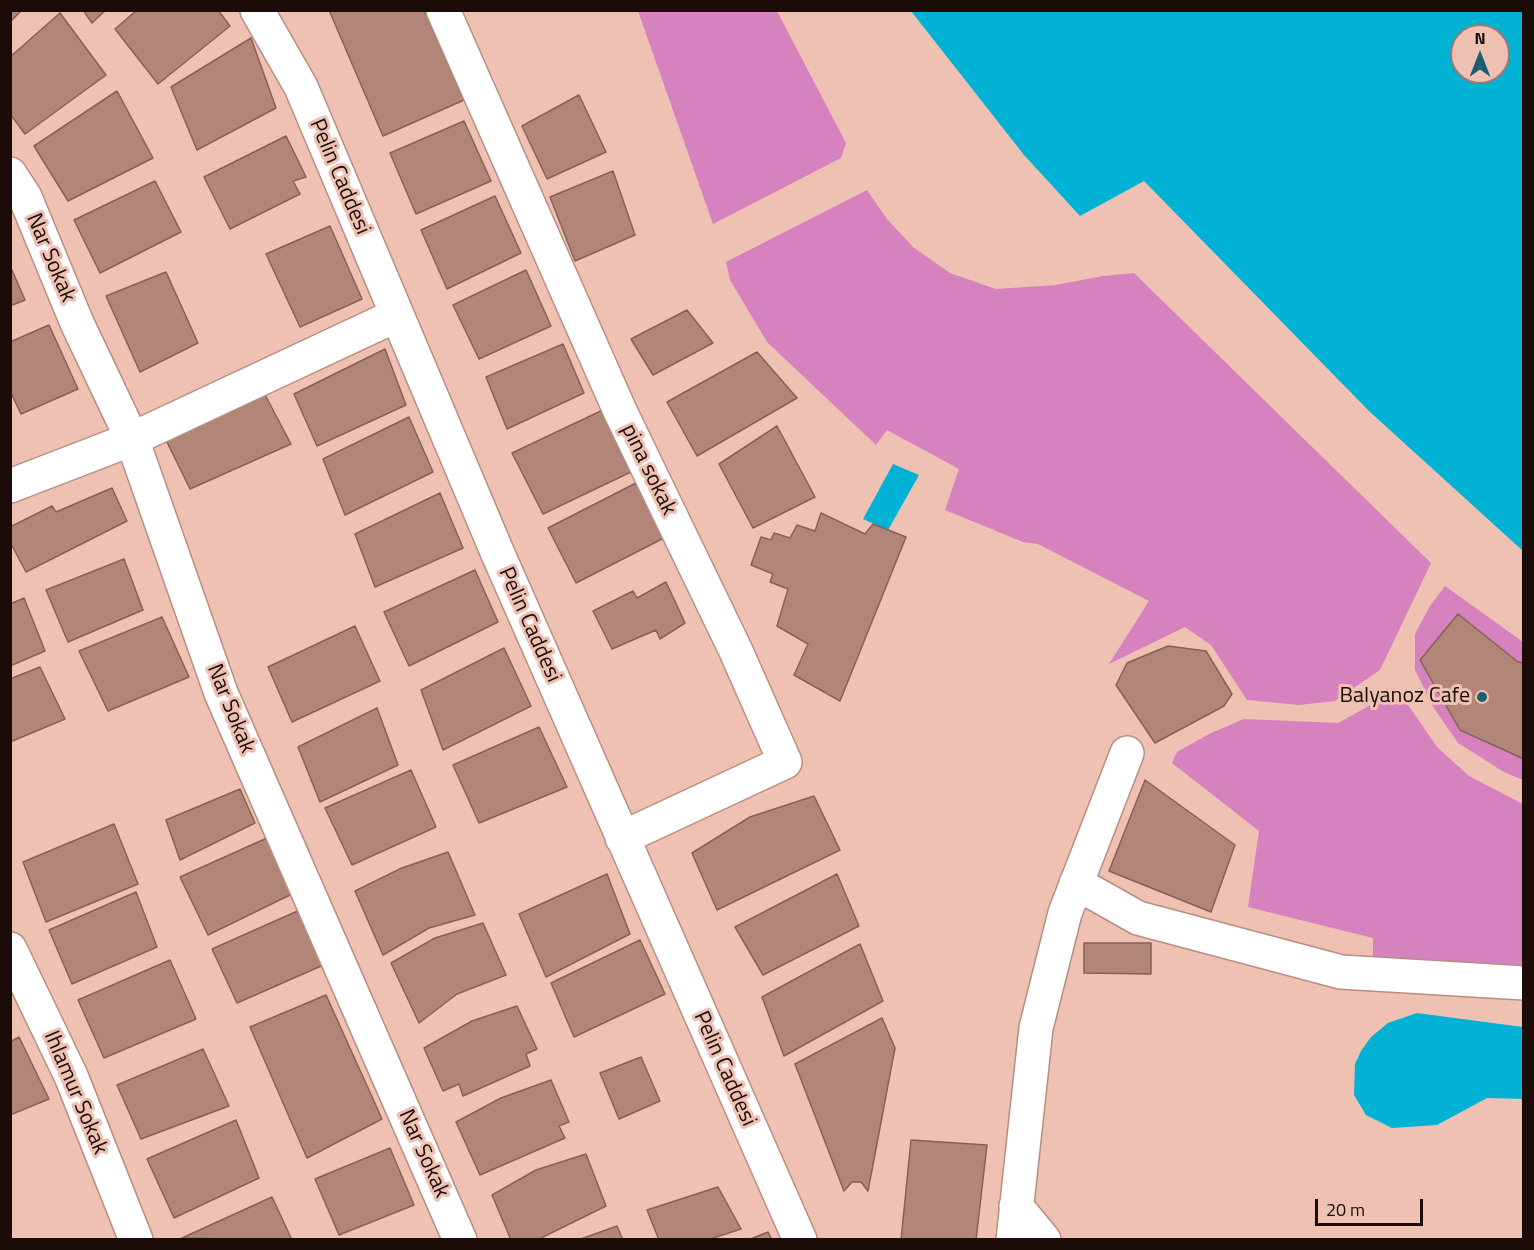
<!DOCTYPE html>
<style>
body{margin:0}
#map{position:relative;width:1534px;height:1250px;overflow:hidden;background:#eec1b3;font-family:"Titillium Web",sans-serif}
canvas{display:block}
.frame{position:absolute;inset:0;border:12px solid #1b0c08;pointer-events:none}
.north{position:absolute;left:1450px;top:24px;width:60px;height:60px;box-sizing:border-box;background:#eec1b3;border:2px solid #9a796f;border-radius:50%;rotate:0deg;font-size:16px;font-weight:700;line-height:24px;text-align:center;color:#1b0c08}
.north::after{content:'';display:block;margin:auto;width:21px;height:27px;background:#195f70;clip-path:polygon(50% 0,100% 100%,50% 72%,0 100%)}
.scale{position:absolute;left:1315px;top:1199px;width:108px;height:27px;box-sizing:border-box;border:3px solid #1b0c08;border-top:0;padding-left:8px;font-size:18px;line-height:21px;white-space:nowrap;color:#1b0c08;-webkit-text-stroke:4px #eec1b3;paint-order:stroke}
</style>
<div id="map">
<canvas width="1534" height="1250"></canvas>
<div class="frame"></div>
<div class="north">N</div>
<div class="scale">20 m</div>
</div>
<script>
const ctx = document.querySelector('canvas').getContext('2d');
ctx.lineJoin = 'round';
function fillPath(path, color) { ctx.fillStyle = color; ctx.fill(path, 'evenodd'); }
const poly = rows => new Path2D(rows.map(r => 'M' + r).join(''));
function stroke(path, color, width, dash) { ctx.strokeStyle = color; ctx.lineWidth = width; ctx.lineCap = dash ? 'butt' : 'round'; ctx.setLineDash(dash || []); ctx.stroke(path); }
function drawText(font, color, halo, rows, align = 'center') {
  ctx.font = font + ' "Titillium Web",sans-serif'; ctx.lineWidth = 6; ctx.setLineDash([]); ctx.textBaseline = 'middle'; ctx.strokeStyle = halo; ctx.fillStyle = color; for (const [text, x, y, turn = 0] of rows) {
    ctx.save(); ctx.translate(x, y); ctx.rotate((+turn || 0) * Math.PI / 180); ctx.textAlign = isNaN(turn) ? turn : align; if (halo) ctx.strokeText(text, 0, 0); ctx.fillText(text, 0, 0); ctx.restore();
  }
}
const green = poly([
 [638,11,777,11,846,143,841,158,713,224],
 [867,190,887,219,913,247,950,273,996,289,1056,285,1103,276,1134,273,1431,563,1380,670,1335,701,1299,705,1247,700,1211,645,1185,627,1109,664,1149,601,1038,544,1023,542,945,510,959,469,887,430,876,445,767,342,730,280,726,262],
 [1445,586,1523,642,1523,780,1504,772,1458,743,1432,705,1415,670,1415,634,1430,606],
 [1398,690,1437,747,1469,776,1523,804,1523,974,1453,972,1373,957,1373,938,1248,907,1259,831,1172,763,1177,752,1209,734,1244,719,1338,723]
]);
const water = poly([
 [911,11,1523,11,1523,551,1369,411,1144,181,1080,216,1024,155],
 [1462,36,1498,36,1498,72,1462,72],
 [893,464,919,475,888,530,863,519],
 [1417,1013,1523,1027,1523,1099,1487,1098,1437,1125,1392,1128,1366,1115,1354,1095,1355,1064,1361,1051,1371,1037,1388,1023]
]);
const building = poly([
 [10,10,22,10,10,22,10,10],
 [83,10,106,10,92,23,83,10],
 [137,10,218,10,230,26,158,84,115,29,137,10],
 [329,10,424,10,464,100,383,136,329,10],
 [60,13,106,75,25,134,10,114,10,57,60,13],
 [251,38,276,108,197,150,171,87,251,38],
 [117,91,153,158,68,201,34,146,117,91],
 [579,95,606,152,547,179,522,126,579,95],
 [464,121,491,181,416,214,390,153,464,121],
 [286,136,306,177,293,181,300,194,230,229,204,177,286,136],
 [613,171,635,235,575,261,550,197,613,171],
 [155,181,181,232,100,273,74,220,155,181],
 [495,196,521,253,447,289,421,230,495,196],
 [330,226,362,299,300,327,266,254,330,226],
 [12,270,25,300,10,306,10,271,12,270],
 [526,270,551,326,479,359,453,305,526,270],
 [166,272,198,343,140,372,106,296,166,272],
 [687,310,713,343,653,375,631,339,687,310],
 [49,325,78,389,21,414,10,391,10,342,49,325],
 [563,344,584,393,507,429,486,377,563,344],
 [385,349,406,405,317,446,294,394,385,349],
 [757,352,797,398,697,456,667,402,757,352],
 [263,391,291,444,190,489,164,436,263,391],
 [605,409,633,471,543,514,512,453,605,409],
 [409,417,433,472,345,515,323,459,409,417],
 [777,426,815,497,753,528,719,464,777,426],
 [636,483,666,537,576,583,548,528,636,483],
 [112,488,127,521,26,572,10,542,10,527,52,506,56,512,112,488],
 [440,493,463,548,375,587,355,534,440,493],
 [821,513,865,534,873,524,906,537,840,701,794,675,808,644,777,626,788,589,770,582,773,574,751,565,761,537,771,540,774,533,790,538,797,525,815,531,821,513],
 [124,559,143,610,68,642,46,590,124,559],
 [475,570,498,622,409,666,384,612,475,570],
 [666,582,685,623,660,639,656,630,612,649,593,611,633,591,637,598,666,582],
 [24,598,45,651,10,666,10,604,24,598],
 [1458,614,1518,662,1524,663,1524,759,1460,730,1420,660,1458,614],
 [162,617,189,677,108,711,79,651,162,617],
 [355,626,380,681,292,722,268,667,355,626],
 [1168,646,1206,651,1232,694,1224,706,1155,743,1116,685,1127,663,1168,646],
 [504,648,531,706,443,750,421,690,504,648],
 [40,667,65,719,10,742,10,679,40,667],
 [377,708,398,765,320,802,298,747,377,708],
 [539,727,567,787,479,823,453,765,539,727],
 [411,770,436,827,352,865,325,808,411,770],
 [1145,780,1235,845,1211,912,1109,871,1145,780],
 [240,789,255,823,180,860,166,820,240,789],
 [814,796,840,850,717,910,692,853,750,817,814,796],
 [114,824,138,884,46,922,23,862,114,824],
 [267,838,292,894,208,935,180,877,267,838],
 [448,852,475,915,429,928,383,955,355,891,402,868,448,852],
 [607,874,630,934,546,977,519,914,607,874],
 [837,874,859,926,763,975,735,927,837,874],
 [136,892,157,947,72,984,49,930,136,892],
 [302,909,328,963,237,1003,212,949,302,909],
 [483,923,506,975,457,994,419,1023,391,963,435,938,483,923],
 [640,940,665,994,574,1037,551,983,640,940],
 [1084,943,1151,943,1151,974,1084,973,1084,943],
 [860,944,883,1001,784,1056,762,997,860,944],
 [170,960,196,1019,104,1058,78,1000,170,960],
 [326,995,382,1119,307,1158,250,1027,326,995],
 [517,1006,537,1049,526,1054,530,1066,463,1096,459,1084,443,1091,424,1048,472,1021,517,1006],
 [882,1018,895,1048,868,1191,861,1182,852,1182,844,1191,795,1064,882,1018],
 [19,1037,49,1099,10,1115,10,1042,19,1037],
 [203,1049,229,1106,141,1139,117,1085,203,1049],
 [641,1057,660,1101,619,1119,600,1073,641,1057],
 [551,1080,569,1122,559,1126,565,1138,480,1175,456,1122,501,1098,551,1080],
 [236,1120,259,1178,174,1218,147,1159,236,1120],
 [911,1140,987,1145,976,1240,901,1240,911,1140],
 [390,1148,414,1205,339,1235,315,1179,390,1148],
 [586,1154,606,1206,537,1240,511,1240,492,1195,536,1170,586,1154],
 [718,1187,741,1229,707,1240,659,1240,647,1210,718,1187],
 [272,1197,292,1240,182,1238,272,1197],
 [617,1226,623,1240,578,1240,617,1226],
 [768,1232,772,1240,748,1240,768,1232]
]);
const minor = poly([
 [257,10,301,87,498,554,800,1240],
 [443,10,620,411,735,649,785,762,622,838],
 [10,174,25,197,77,323,132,439,221,693,460,1240],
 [10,486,132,439,397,315],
 [1076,883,1138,918,1341,972,1524,983],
 [10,949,71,1076,136,1240],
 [1016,1206,1044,1240],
 [1013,1240,1036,1028,1065,913,1127,753]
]);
const markers = [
 [1482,697,6,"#195f70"]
];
const streetNames = [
 ["Pelin Caddesi",339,177,67],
 ["Nar Sokak",50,258,67],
 ["pina sokak",648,470,64],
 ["Pelin Caddesi",529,625,66],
 ["Nar Sokak",230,709,68],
 ["Pelin Caddesi",724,1069,66],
 ["Ihlamur Sokak",75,1093,67],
 ["Nar Sokak",423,1154,66]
];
const poiNames = [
 ["Balyanoz Cafe",1470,697]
];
fillPath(green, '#d682bf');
fillPath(water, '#02b2d5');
fillPath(building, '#b18679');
stroke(building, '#886054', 1.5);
stroke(minor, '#b98e81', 36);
stroke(minor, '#fff', 33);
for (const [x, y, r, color] of markers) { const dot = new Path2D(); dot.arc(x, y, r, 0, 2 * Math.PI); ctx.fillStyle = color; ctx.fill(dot); stroke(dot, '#eec1b3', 2); }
drawText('22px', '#1b0c08', '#eec1b3', streetNames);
drawText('22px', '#1b0c08', '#eec1b3', poiNames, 'right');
</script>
